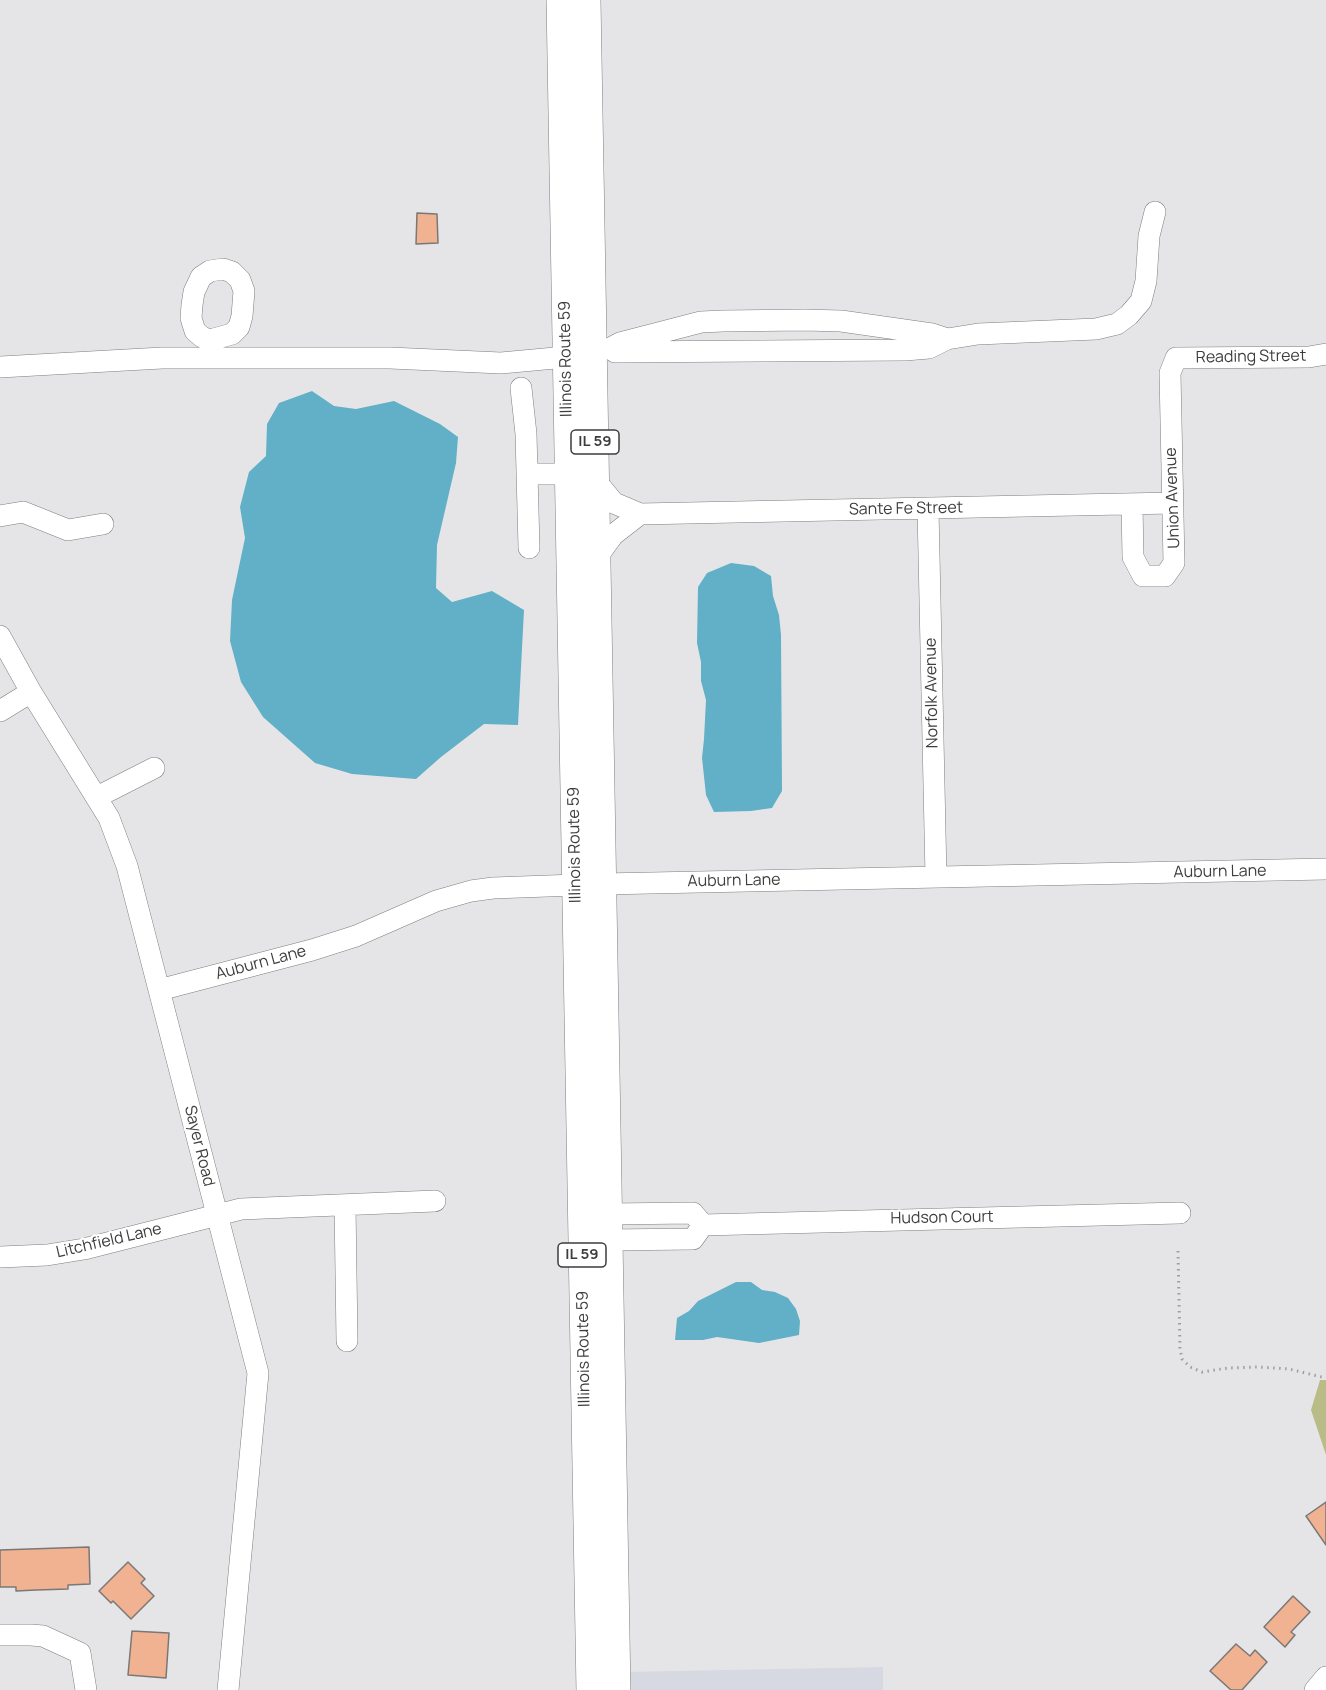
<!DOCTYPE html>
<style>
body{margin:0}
canvas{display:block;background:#e5e5e7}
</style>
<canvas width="1326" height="1690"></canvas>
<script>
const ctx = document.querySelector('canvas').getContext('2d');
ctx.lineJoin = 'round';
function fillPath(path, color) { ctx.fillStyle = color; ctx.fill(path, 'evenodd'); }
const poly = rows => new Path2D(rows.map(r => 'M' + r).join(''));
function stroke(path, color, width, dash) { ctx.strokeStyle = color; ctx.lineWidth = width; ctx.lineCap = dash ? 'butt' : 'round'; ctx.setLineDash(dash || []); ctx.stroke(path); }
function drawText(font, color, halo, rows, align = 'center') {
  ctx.font = font + ' Manrope,sans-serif'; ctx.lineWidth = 4.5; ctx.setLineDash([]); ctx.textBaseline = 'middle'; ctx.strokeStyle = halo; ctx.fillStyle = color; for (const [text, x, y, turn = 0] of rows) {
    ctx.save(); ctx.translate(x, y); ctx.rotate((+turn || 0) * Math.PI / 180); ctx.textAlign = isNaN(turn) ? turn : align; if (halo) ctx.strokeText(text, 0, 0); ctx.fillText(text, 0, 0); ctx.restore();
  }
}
const built = poly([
 [883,1667,883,1690,624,1690,624,1672]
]);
const green = poly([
 [1320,1380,1326,1380,1326,1455,1311,1410]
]);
const water = poly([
 [312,391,334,406,356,409,394,401,440,424,458,437,456,463,437,545,436,588,452,602,492,591,524,610,518,725,484,724,441,757,416,779,352,774,315,763,263,717,241,682,230,641,232,600,245,538,240,507,249,472,266,456,267,424,279,403],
 [731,563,754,566,771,576,773,596,779,615,781,635,782,791,772,808,751,811,714,812,706,795,702,758,704,739,706,700,701,681,701,662,697,643,698,587,707,573],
 [736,1282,751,1282,762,1290,775,1292,788,1298,796,1309,800,1321,799,1335,759,1343,717,1337,703,1340,675,1340,677,1318,689,1311,698,1301]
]);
const building = poly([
 [417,213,437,214,438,243,416,244,417,213],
 [1326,1502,1326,1545,1306,1516,1326,1502],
 [89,1547,90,1584,68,1585,68,1589,36,1590,16,1591,16,1587,0,1587,0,1550,89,1547],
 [128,1562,145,1579,141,1583,154,1596,131,1619,113,1601,111,1603,99,1591,128,1562],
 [1293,1596,1310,1612,1291,1632,1295,1635,1285,1647,1264,1627,1293,1596],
 [132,1631,169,1633,166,1678,128,1675,132,1631],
 [1236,1644,1250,1656,1255,1650,1267,1662,1242,1690,1231,1690,1210,1671,1236,1644]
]);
const path = poly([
 [1178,1251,1180,1348,1182,1359,1190,1367,1202,1372,1228,1368,1259,1367,1289,1369,1326,1378]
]);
const minor = poly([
 [223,269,232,272,240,280,244,291,242,316,239,327,232,334,210,340,202,337,195,331,191,318,192,305,194,292,201,277,210,271,223,269],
 [593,349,609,349,620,343,701,322,723,321,804,320,841,321,932,334,947,339,978,334,1096,329,1117,324,1129,315,1141,301,1146,281,1149,236,1155,212],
 [615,352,905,350,929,348,947,339],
 [0,367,162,358,390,358,501,363,566,357],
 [521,388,526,434,529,548],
 [528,474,568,474],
 [595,480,614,503,640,514,1172,503],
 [1132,505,1133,557,1143,576,1165,576,1174,563,1170,373,1176,358,1309,357,1326,354],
 [928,509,936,877],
 [0,516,23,512,68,530,103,524],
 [597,557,613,535,640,514],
 [0,636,31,692,109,818,127,866,258,1373,228,1690],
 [0,711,31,692],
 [97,797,154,768],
 [159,990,312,950,356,936,436,901,471,891,493,888,603,884,1326,869],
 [345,1205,347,1341],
 [609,1214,693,1213,703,1225],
 [703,1225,1180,1213],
 [609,1240,693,1239,703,1225],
 [0,1257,47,1255,84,1249,241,1209,435,1201],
 [0,1635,31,1635,43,1636,80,1653,86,1690],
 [1315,1690,1326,1677]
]);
const major = poly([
 [560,0,590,1690],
 [587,0,617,1690]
]);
const shields = [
 [595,442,48],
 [582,1255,48]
];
const shieldNames = [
 ["IL 59",595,442],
 ["IL 59",582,1255]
];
const streetNames = [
 ["Reading Street",1251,357,-1],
 ["Illinois Route 59",566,359,-91],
 ["Union Avenue",1173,498,-92],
 ["Sante Fe Street",906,509,-1],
 ["Norfolk Avenue",932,693,-91],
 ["Illinois Route 59",575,845,-91],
 ["Auburn Lane",1220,872,-1],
 ["Auburn Lane",734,881,-1],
 ["Auburn Lane",261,963,-15],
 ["Sayer Road",199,1146,76],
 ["Hudson Court",942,1218,-1],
 ["Litchfield Lane",109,1241,-13],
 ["Illinois Route 59",584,1349,-91]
];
fillPath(built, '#d7d9e2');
fillPath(green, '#b9bc87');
fillPath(water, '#61b0c7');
fillPath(building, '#f0b291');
stroke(building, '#7a7877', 1.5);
stroke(minor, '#7d7e7f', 22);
stroke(major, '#7d7e7f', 28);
stroke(path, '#9e9ea0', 3, [1.5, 4.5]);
stroke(minor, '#fff', 21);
stroke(major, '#fff', 27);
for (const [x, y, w] of shields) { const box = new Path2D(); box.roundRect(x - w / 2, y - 12, w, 24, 4.5); ctx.fillStyle = '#fff'; ctx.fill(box); stroke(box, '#3d3d3d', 1.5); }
drawText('bold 15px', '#3d3d3d', null, shieldNames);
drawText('16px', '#3d3d3d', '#fff', streetNames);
</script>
